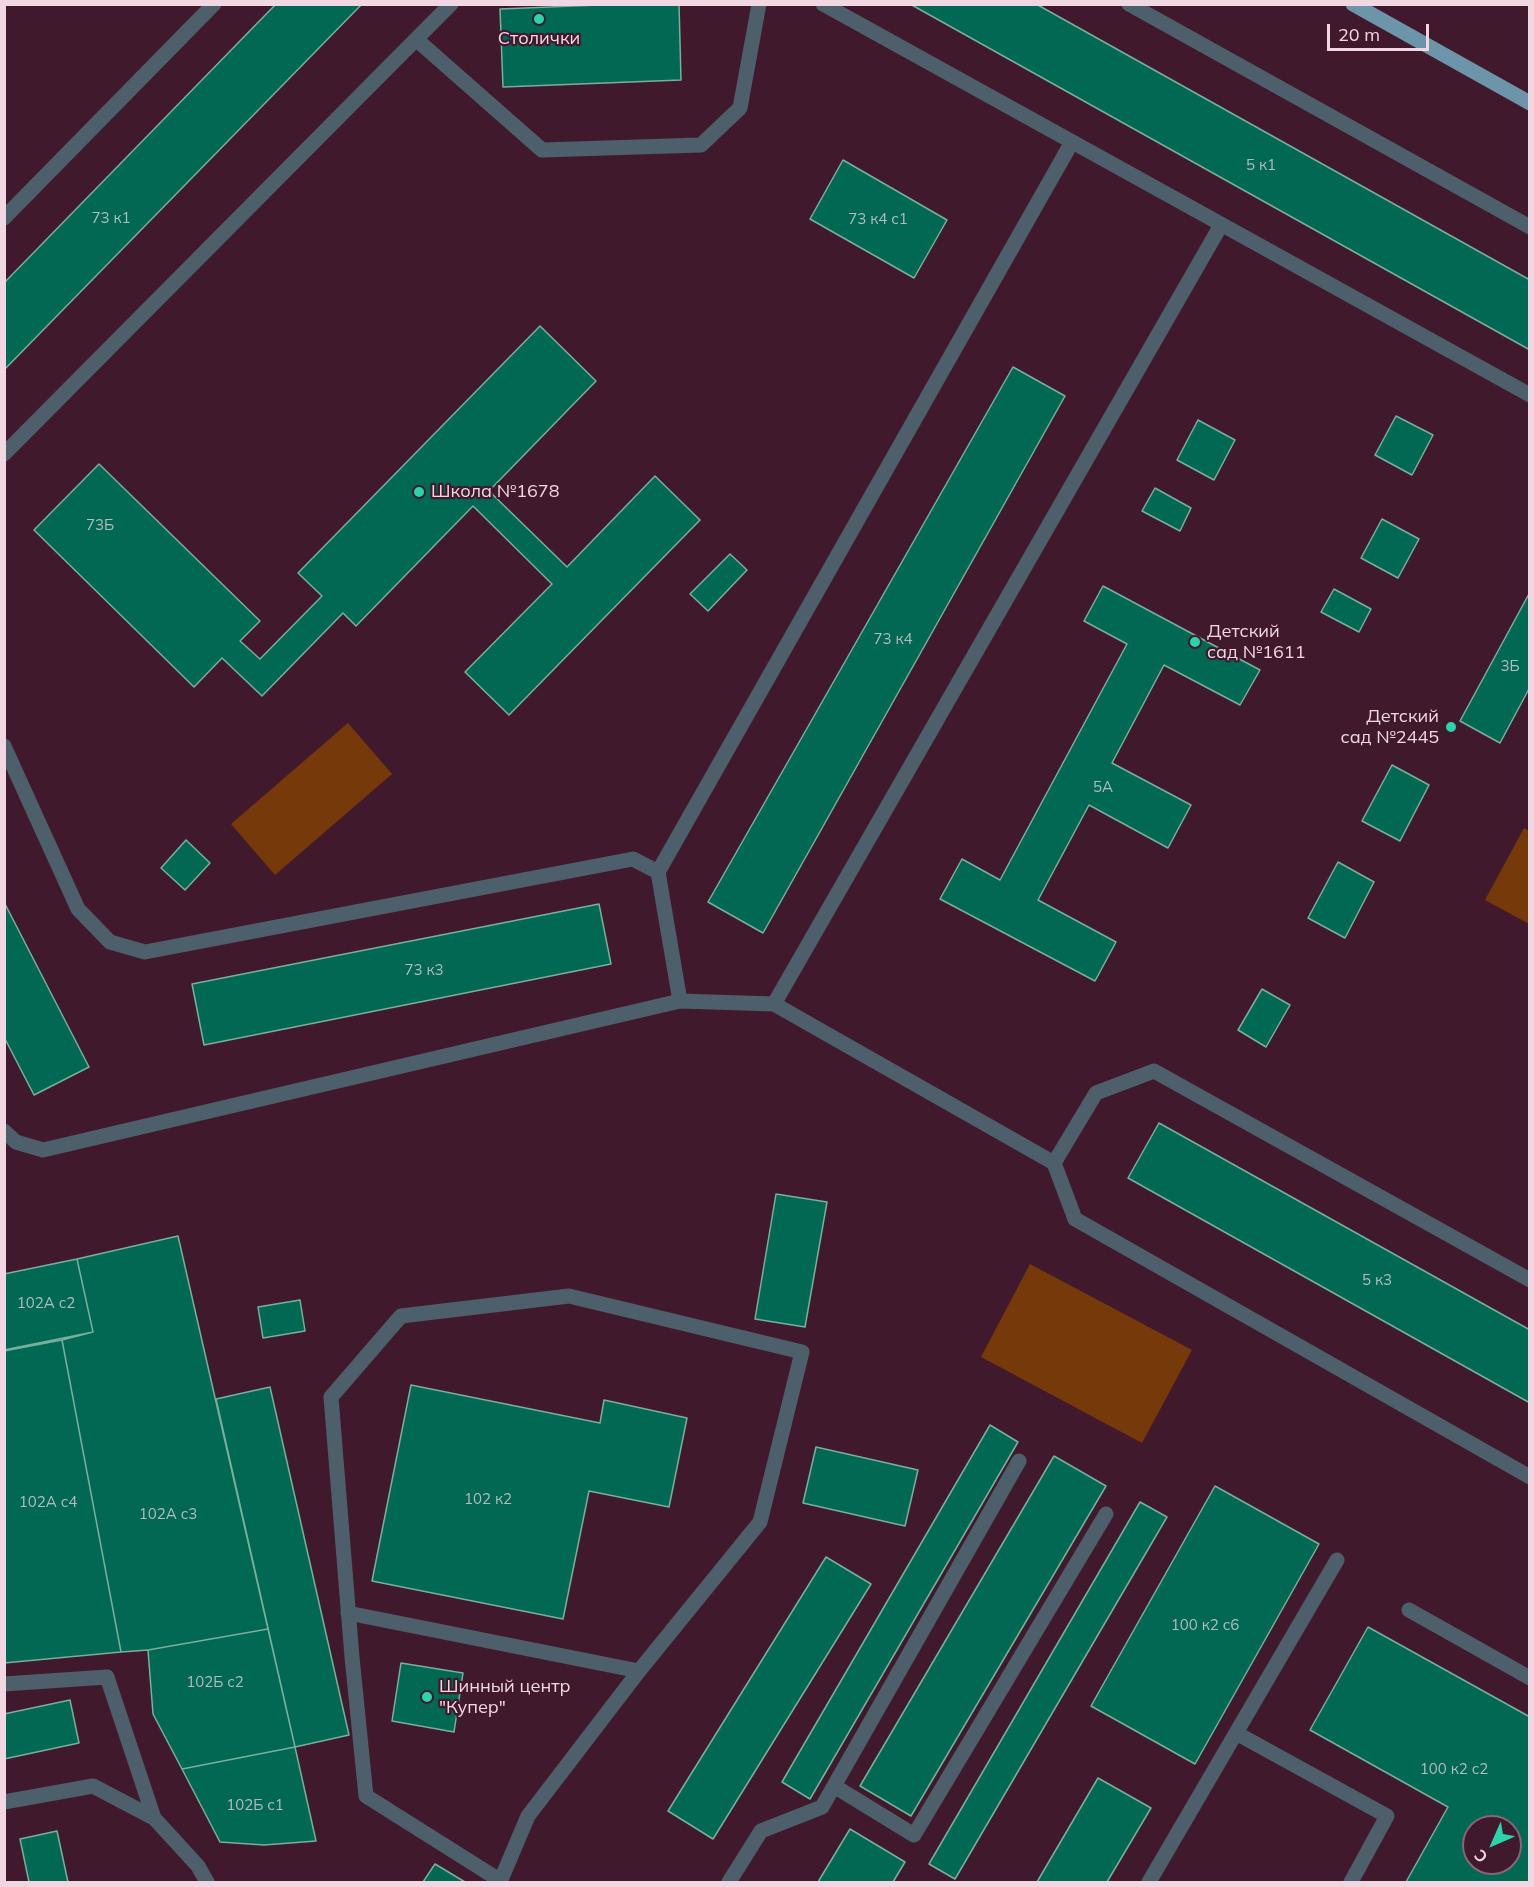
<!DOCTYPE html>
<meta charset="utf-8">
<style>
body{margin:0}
#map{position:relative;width:1534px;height:1887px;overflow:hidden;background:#401a2c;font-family:Mulish,sans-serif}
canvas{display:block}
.frame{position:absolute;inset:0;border:6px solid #f1d7e2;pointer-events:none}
.north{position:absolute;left:1462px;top:1815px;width:60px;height:60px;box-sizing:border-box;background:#401a2c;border:2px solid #876675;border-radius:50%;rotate:225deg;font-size:16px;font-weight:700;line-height:24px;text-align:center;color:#f1d7e2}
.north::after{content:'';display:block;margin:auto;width:21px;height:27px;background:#2ad5ac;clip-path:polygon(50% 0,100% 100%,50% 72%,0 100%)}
.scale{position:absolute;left:1327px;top:24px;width:102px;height:27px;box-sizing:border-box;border:3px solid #f1d7e2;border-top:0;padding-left:8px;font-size:18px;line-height:21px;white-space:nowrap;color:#f1d7e2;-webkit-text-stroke:4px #401a2c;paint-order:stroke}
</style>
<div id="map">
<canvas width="1534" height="1887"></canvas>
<div class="frame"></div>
<div class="north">С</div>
<div class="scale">20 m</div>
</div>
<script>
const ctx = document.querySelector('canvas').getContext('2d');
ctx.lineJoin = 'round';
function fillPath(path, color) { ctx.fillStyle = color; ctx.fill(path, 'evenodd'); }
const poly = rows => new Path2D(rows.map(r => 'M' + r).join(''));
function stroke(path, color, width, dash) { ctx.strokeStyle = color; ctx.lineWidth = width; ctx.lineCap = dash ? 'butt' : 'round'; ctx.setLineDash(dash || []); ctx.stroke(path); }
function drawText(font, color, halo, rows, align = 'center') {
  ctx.font = font + ' Mulish,sans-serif'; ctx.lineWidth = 4.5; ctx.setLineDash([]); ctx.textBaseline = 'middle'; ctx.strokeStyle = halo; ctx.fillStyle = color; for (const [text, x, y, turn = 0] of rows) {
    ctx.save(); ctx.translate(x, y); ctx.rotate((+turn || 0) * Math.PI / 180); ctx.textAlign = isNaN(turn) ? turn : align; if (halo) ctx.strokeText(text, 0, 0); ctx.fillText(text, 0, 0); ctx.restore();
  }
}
const green = poly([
 [348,723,392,774,275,875,231,824],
 [1524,828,1529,831,1529,924,1485,900],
 [1030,1264,1192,1350,1142,1443,981,1357]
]);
const building = poly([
 [276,4,362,4,4,370,4,283,276,4],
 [623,4,679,4,681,80,503,87,500,9,623,4],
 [910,4,1036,4,1530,280,1530,350,910,4],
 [843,160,947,220,914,278,810,219,843,160],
 [540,326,596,381,489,491,567,567,655,476,700,520,509,715,465,672,552,584,473,506,356,626,343,613,262,696,222,658,194,687,34,530,99,464,260,621,240,641,260,659,322,596,298,573,540,326],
 [1013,367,1065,396,763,933,708,902,1013,367],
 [1396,416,1433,435,1412,475,1375,455,1396,416],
 [1198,420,1235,440,1214,480,1177,460,1198,420],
 [1155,488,1191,508,1180,531,1142,511,1155,488],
 [1382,519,1419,539,1398,578,1361,558,1382,519],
 [730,554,747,570,708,611,690,594,730,554],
 [1103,586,1260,670,1240,705,1164,665,1112,763,1191,805,1168,848,1089,805,1038,900,1116,942,1095,981,940,899,962,859,1000,880,1127,644,1084,621,1103,586],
 [1334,589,1371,609,1359,632,1321,612,1334,589],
 [1530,592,1530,687,1500,743,1460,721,1530,592],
 [1392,765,1429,785,1400,841,1362,821,1392,765],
 [186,840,210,863,185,890,161,868,186,840],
 [1338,862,1374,882,1345,938,1308,918,1338,862],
 [4,902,89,1067,34,1095,4,1037,4,902],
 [599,904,611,964,204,1045,192,984,599,904],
 [1262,989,1290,1005,1266,1047,1238,1030,1262,989],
 [1159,1123,1530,1330,1530,1403,1128,1178,1159,1123],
 [776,1194,827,1202,805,1327,755,1319,776,1194],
 [178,1236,268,1629,148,1650,121,1652,62,1340,93,1332,77,1259,178,1236],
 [77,1259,93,1332,4,1350,4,1274,77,1259],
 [300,1300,305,1331,263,1338,258,1307,300,1300],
 [62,1340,121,1652,4,1663,4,1351,62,1340],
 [411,1385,600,1423,604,1400,687,1418,669,1507,589,1491,563,1619,372,1581,411,1385],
 [270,1387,349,1735,295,1747,216,1399,270,1387],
 [990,1425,1018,1442,810,1799,782,1782,990,1425],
 [816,1447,918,1470,905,1526,803,1503,816,1447],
 [1054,1456,1106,1486,911,1816,860,1786,1054,1456],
 [1215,1486,1319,1544,1195,1764,1091,1706,1215,1486],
 [1140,1502,1167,1517,955,1879,929,1864,1140,1502],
 [826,1557,871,1584,713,1839,668,1811,826,1557],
 [1368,1627,1530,1717,1530,1882,1406,1882,1448,1807,1310,1730,1368,1627],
 [1474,1827,1510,1827,1510,1863,1474,1863,1474,1827],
 [268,1629,295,1747,182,1769,153,1714,148,1650,268,1629],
 [401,1663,463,1673,454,1732,392,1721,401,1663],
 [70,1700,79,1743,4,1759,4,1714,70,1700],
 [295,1747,316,1841,264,1845,220,1842,182,1769,295,1747],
 [1098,1778,1151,1808,1107,1882,1037,1882,1098,1778],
 [850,1829,905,1862,893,1882,818,1882,850,1829],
 [57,1831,68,1882,29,1882,20,1839,57,1831],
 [435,1864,465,1882,423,1882,435,1864]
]);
const minor = poly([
 [823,4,1530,395],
 [1129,4,1530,227],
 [417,40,542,150,701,145,740,108,759,4],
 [4,218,214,4],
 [4,454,451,4],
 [4,746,78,909,110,942,145,952,633,859,658,872,1072,142],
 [658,872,680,1001],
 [774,1004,1221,225],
 [4,1131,16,1142,43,1150,680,1001,774,1004,1054,1163],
 [1530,1280,1154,1071,1096,1093,1054,1163,1075,1219,1530,1477],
 [1409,1610,1530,1678],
 [348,1613,639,1671],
 [4,1684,107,1677,154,1818],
 [1236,1733,1387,1816,1351,1882],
 [834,1786,914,1835,1106,1514],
 [4,1802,93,1786,154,1818,198,1866,207,1882],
 [500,1882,528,1816,639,1671,760,1522,802,1352,569,1296,401,1316,331,1397,352,1657,366,1796,501,1881],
 [729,1882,761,1831,822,1807,1019,1461],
 [1149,1882,1337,1560]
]);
const major = poly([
 [1353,4,1530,103]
]);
const markers = [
 [539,19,6,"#2ad5ac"],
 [419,492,6,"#2ad5ac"],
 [1195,642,6,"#2ad5ac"],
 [1451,727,6,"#2ad5ac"],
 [427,1697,6,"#2ad5ac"]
];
const numberNames = [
 ["5 к1",1261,165],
 ["73 к1",111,218],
 ["73 к4 с1",878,219],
 ["73Б",100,525],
 ["73 к4",893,639],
 ["3Б",1510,666],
 ["5А",1103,787],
 ["73 к3",424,970],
 ["5 к3",1377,1280],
 ["102А с2",46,1303],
 ["102 к2",488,1499],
 ["102А с4",48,1502],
 ["102А с3",168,1514],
 ["100 к2 с6",1205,1625],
 ["102Б с2",215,1682],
 ["100 к2 с2",1454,1769],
 ["102Б с1",255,1805]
];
const poiNames = [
 ["Столички",539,39,"center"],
 ["Школа №1678",431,492],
 ["Детский",1207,632],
 ["сад №1611",1207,653],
 ["Детский",1439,717,"right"],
 ["сад №2445",1439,738,"right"],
 ["Шинный центр",439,1687],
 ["\"Купер\"",439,1708]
];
fillPath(green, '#763909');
fillPath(building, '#016953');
stroke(building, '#79af9d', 1.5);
stroke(minor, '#4c5f6a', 15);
stroke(major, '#6d95aa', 15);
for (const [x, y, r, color] of markers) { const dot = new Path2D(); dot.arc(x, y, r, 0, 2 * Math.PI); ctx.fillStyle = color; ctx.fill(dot); stroke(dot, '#401a2c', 2); }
drawText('15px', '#b5bcbe', null, numberNames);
drawText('18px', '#f1d7e2', '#401a2c', poiNames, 'left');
</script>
